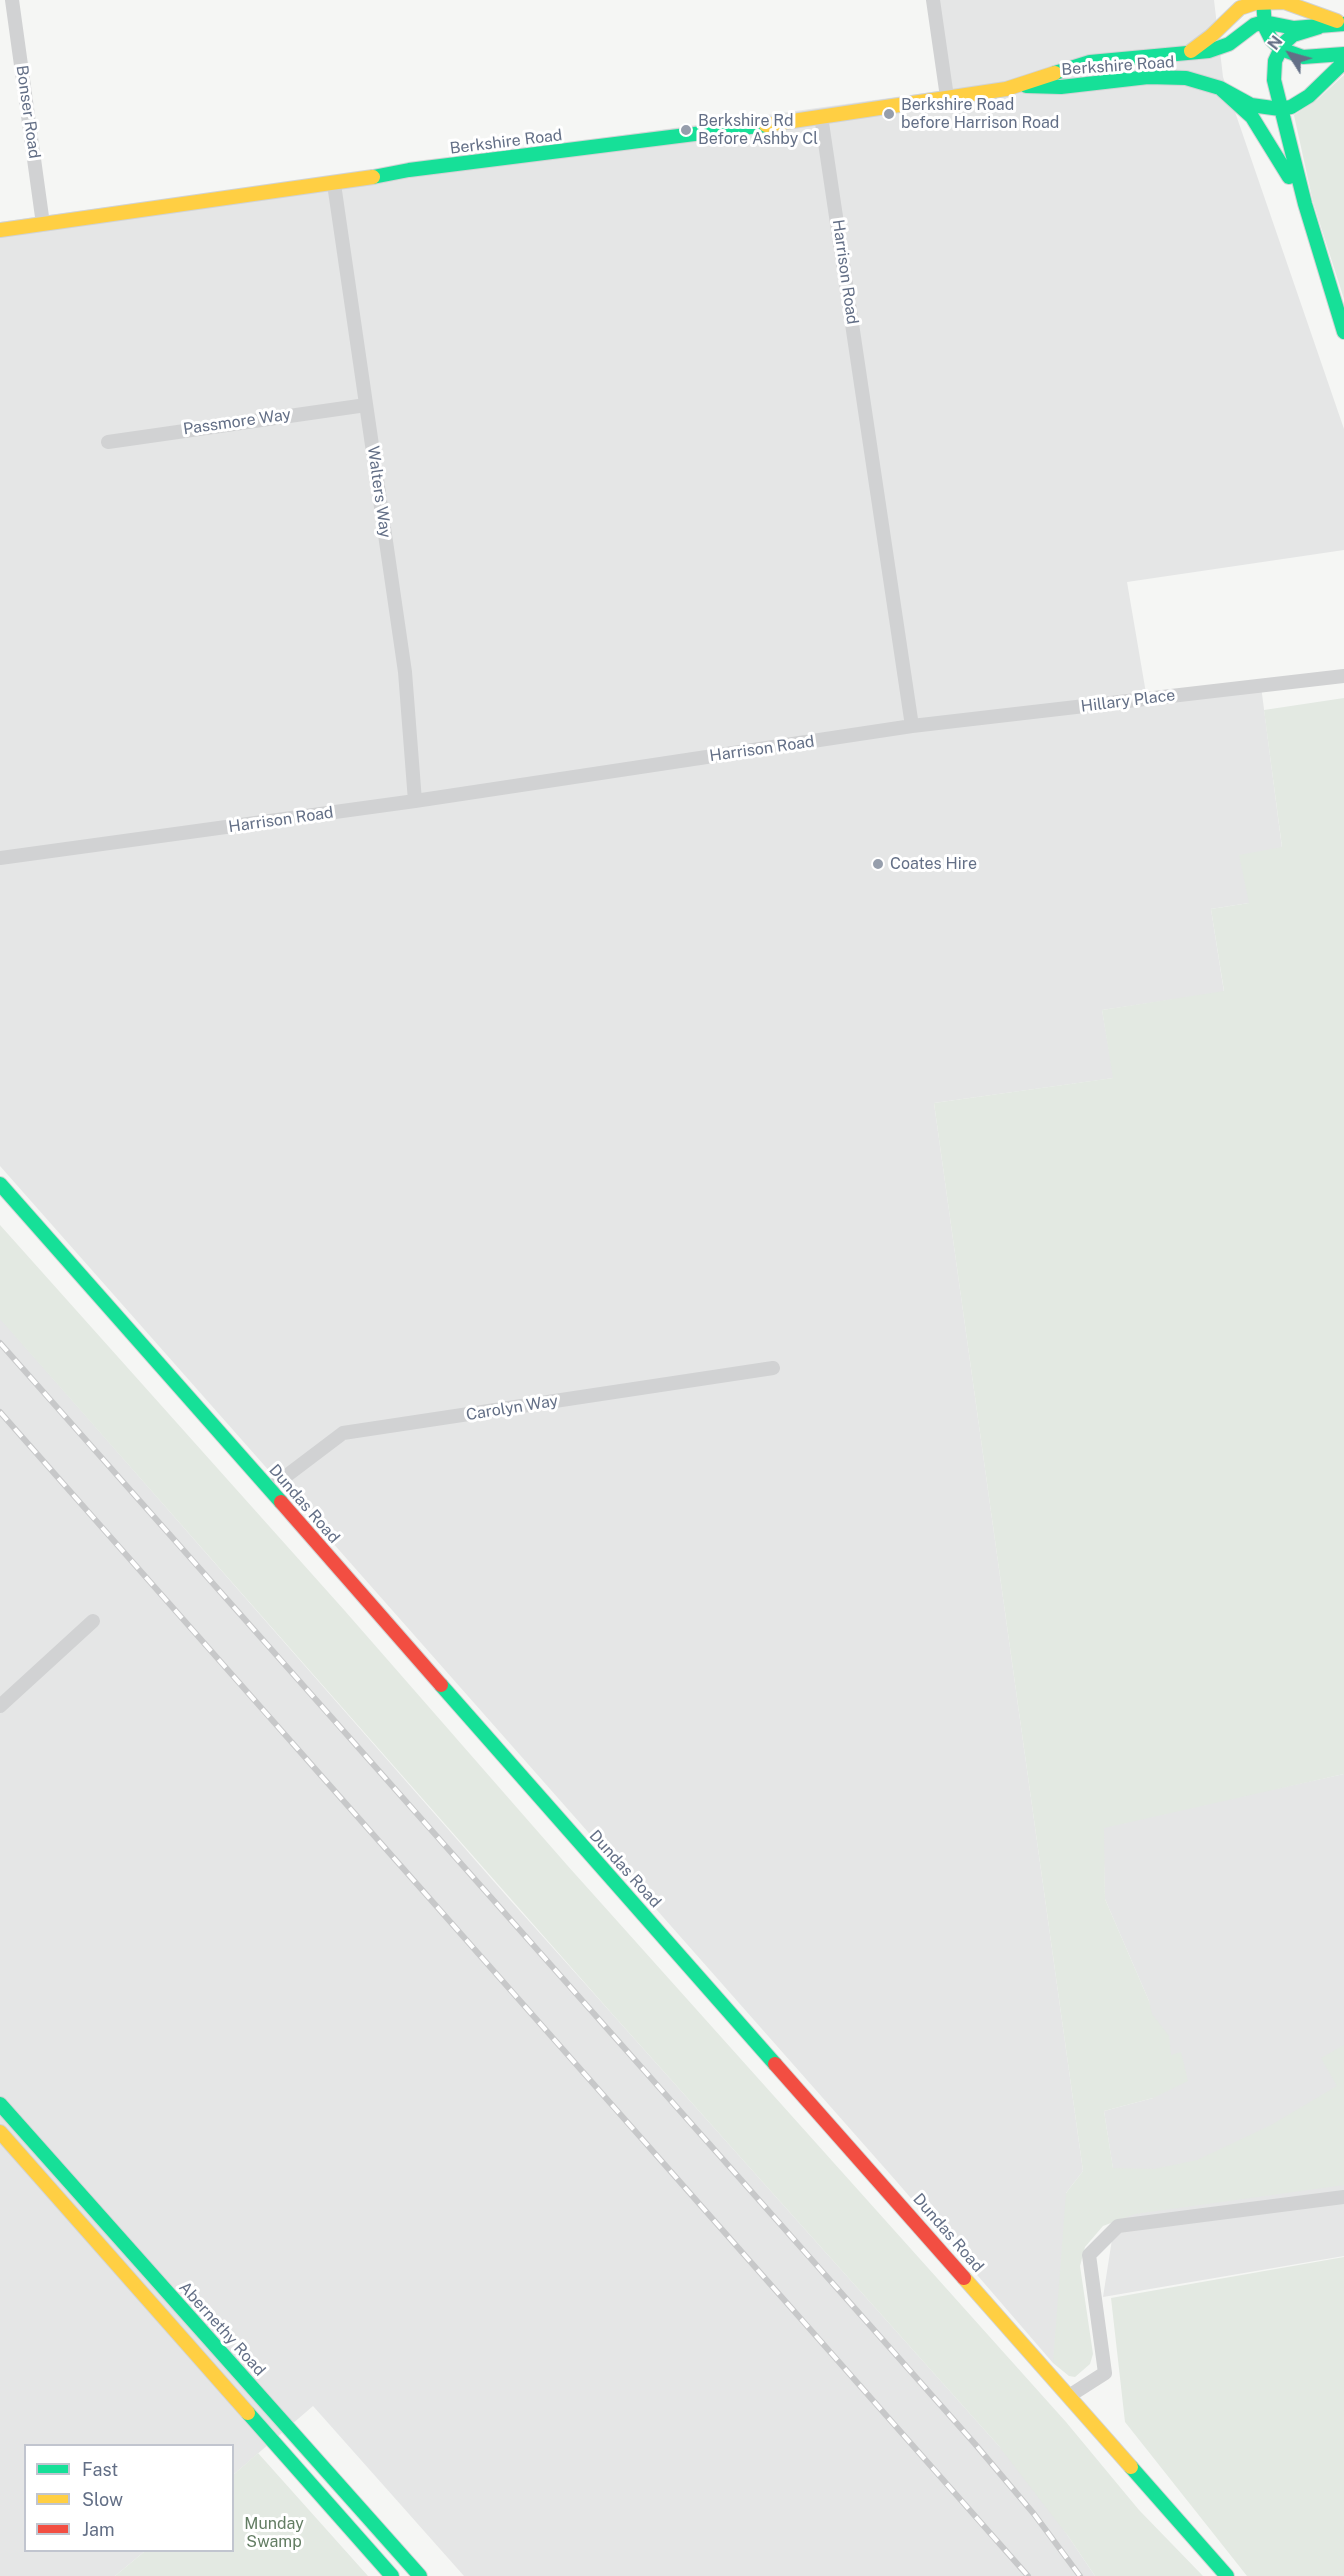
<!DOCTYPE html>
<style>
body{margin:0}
#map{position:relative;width:1344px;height:2576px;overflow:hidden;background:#f5f6f4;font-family:"Public Sans",sans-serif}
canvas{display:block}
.legend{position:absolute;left:24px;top:2444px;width:210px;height:108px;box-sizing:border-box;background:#fff;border:2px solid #c1c5cf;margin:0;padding:8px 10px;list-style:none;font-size:18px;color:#636f86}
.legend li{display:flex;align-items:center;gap:12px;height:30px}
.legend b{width:30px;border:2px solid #c1c5cf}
.north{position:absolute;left:1260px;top:24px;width:60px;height:60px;-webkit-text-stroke:4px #fff;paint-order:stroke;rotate:307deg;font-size:16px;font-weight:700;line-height:24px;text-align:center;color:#636f86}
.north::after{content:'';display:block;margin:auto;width:21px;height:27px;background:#636f86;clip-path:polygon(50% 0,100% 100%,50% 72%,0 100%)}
</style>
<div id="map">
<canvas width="1344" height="2576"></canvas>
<ul class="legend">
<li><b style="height:8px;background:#16e098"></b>Fast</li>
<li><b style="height:8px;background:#ffcf43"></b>Slow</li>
<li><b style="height:8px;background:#f24e42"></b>Jam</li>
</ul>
<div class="north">N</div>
</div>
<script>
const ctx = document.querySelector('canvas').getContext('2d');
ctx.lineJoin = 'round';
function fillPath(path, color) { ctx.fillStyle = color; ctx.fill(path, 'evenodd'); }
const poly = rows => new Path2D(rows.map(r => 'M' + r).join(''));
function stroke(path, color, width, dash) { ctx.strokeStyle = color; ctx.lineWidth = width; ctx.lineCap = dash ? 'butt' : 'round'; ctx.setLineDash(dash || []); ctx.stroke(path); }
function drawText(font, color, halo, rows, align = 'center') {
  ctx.font = font + ' "Public Sans",sans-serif'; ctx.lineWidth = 6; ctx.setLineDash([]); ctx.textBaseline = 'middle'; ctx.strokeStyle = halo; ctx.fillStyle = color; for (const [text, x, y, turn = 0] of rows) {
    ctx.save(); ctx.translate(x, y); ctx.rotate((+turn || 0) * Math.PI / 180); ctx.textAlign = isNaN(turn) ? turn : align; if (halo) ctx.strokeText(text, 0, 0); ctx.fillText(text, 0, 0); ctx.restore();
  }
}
const built = poly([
 [933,0,1214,0,1223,77,1344,429,1344,550,1127,582,1147,699,1261,686,1282,848,1249,903,1211,909,1224,992,1102,1010,1114,1078,934,1103,1083,2171,1066,2193,1084,2350,1053,2363,897,2182,0,1166,0,222,946,90],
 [0,1318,511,1901,1033,2484,1095,2576,464,2576,313,2406,233,2475,232,2446,26,2446,26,2550,145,2551,115,2576,0,2576],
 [1344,1774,1344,2256,1103,2297,1118,2201,1104,2111,1153,2098,1149,2001,1105,1899,1103,1826]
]);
const green = poly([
 [1344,75,1344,299,1313,202,1294,115,1318,99],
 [1344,698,1344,1774,1104,1828,1105,1899,1149,2001,1152,2014,1169,2036,1171,2055,1181,2052,1188,2081,1153,2098,1104,2111,1113,2168,1154,2169,1197,2160,1271,2125,1337,2086,1321,2058,1344,2045,1344,2185,1135,2214,1103,2226,1085,2247,1080,2266,1093,2354,1090,2364,1075,2377,1069,2376,1053,2363,1066,2193,1083,2171,934,1103,1113,1078,1102,1010,1224,991,1211,909,1249,903,1239,855,1282,847,1264,710],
 [0,1225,345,1611,567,1865,1066,2422,1139,2510,1203,2576,1095,2576,1068,2536,998,2445,614,2016,0,1319],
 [1344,2257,1344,2576,1247,2576,1125,2422,1111,2298],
 [258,2453,368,2576,115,2576,145,2551,232,2550,233,2475]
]);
const street = poly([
 [12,0,43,224],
 [933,0,947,97],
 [334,184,405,672,415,801],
 [108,442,366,405],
 [912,726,1344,676],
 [0,858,415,801,912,726,821,116],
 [269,1489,343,1433,773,1368],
 [0,1706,93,1621],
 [1069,2396,1105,2373,1089,2255,1118,2226,1344,2197]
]);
const fast = poly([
 [1263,0,1265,27,1271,39,1281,49,1303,57,1344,54],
 [1319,27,1293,35,1283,44,1275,61,1274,80,1305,204,1344,332],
 [1055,73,1090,62,1209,51,1229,44,1254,25,1264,22,1294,28,1344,24],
 [1026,86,1061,87,1148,77,1186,78,1220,88,1251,105,1280,109,1291,107,1309,96,1344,62],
 [1220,88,1252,117,1289,177],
 [373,177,409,170,766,125],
 [0,1184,281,1502],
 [441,1685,775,2064],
 [0,2104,420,2576],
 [248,2413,392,2576],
 [1131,2467,1227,2576]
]);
const slow = poly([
 [1191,51,1211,36,1240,8,1255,3,1284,2,1337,21],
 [766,125,1006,89,1055,73],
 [0,230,373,177],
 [0,2132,248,2413],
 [964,2278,1131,2467]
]);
const jam = poly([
 [281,1502,441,1685],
 [775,2064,964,2278]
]);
const rail = poly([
 [0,1343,975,2444,1034,2514,1080,2576],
 [0,1412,1028,2576]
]);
const markers = [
 [889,114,6,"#969eac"],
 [686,130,6,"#969eac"],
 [878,864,6,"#969eac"]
];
const streetNames = [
 ["Berkshire Road",1118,66,-4],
 ["Bonser Road",28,112,82],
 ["Berkshire Road",506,142,-7],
 ["Harrison Road",845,272,82],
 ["Passmore Way",237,422,-8],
 ["Walters Way",379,492,82],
 ["Hillary Place",1128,701,-7],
 ["Harrison Road",762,749,-8],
 ["Harrison Road",281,820,-8],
 ["Carolyn Way",512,1408,-9],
 ["Dundas Road",304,1504,49],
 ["Dundas Road",625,1869,48],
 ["Dundas Road",948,2233,49],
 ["Abernethy Road",222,2329,48]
];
const poiNames = [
 ["Berkshire Road",901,105],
 ["before Harrison Road",901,123],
 ["Berkshire Rd",698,121],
 ["Before Ashby Cl",698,139],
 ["Coates Hire",890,864]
];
const parkNames = [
 ["Munday",274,2524],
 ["Swamp",274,2542]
];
fillPath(built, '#e5e6e6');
fillPath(green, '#e3e9e2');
stroke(fast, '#d1d3d4', 16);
stroke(slow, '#d1d3d4', 16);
stroke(jam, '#d1d3d4', 16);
stroke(street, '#d1d2d3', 14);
stroke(fast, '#16e098', 14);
stroke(slow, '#ffcf43', 14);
stroke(jam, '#f24e42', 14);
stroke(rail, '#c7c8c9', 6);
stroke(rail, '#fff', 4, [11]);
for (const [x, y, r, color] of markers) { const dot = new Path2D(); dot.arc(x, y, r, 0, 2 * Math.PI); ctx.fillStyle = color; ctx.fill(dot); stroke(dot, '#fff', 2); }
drawText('16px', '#636f86', '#fff', streetNames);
drawText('16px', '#636f86', '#fff', poiNames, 'left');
drawText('16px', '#637d63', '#fff', parkNames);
</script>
